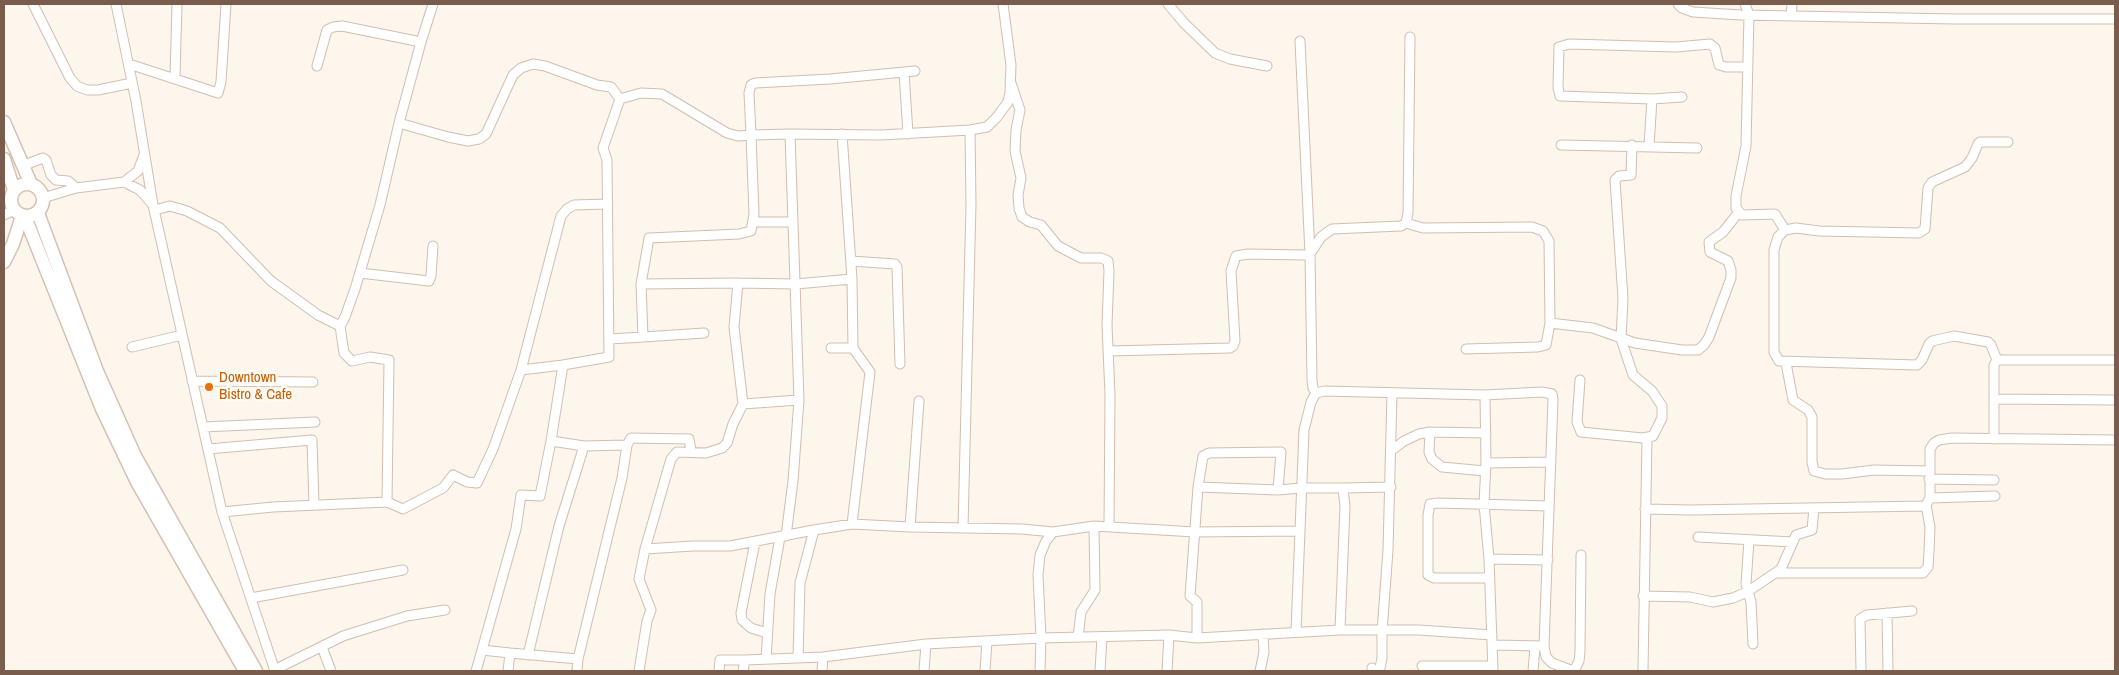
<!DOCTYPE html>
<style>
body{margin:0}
#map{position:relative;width:2119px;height:675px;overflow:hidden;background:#fdf6ec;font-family:"Archivo Narrow",sans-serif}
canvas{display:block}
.frame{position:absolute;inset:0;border:5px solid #7a5c4d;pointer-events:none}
</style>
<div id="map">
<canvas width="2119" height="675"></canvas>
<div class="frame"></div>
</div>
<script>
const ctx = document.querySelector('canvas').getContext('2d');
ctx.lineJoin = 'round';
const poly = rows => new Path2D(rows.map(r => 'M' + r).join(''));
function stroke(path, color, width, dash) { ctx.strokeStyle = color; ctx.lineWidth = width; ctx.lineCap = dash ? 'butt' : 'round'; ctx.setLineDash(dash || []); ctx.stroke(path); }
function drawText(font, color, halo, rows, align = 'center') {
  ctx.font = font + ' "Archivo Narrow",sans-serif'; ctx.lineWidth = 5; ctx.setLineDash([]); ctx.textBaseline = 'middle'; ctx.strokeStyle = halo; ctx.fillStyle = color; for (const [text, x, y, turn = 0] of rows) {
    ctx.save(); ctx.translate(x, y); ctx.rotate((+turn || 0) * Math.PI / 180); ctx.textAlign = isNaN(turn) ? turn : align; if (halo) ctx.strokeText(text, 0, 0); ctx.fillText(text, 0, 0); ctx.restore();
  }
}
const street = poly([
 [33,4,70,78,77,86,87,90,98,90,132,83],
 [116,4,136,101,153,205,222,512,275,671],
 [1168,4,1184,23,1215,53,1230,59,1267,66],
 [1678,4,1682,8,1693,12,1741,15,1955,19,2115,19],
 [1745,4,1749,15,1746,146,1736,196,1736,208,1742,215,1775,214,1785,230],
 [1791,16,1792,4],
 [1300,41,1310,254,1312,380,1313,388,1316,393],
 [129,64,218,93,221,82,226,4],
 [317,66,327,30,333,27,342,26,421,42],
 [904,72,908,134],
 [175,77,177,4],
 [1010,80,1020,110,1016,130,1015,151,1021,178,1018,195,1019,208,1022,217,1030,222,1041,225,1058,246,1081,258,1101,258,1108,261,1109,271,1107,325,1110,395,1109,526],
 [1682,97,1652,99,1560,96,1558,88,1559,47,1569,44,1676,47,1710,44,1715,48,1719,65,1726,67,1747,67],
 [620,99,641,93,662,94,727,133,738,136,751,135,749,93,751,85,755,83,830,79,915,71],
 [399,123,421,42,433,4],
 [790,134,881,135,970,130,987,127,997,117,1008,102,1010,93,1011,65,1003,4],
 [842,134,852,279],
 [1561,145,1697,148],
 [1649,146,1652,99],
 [22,166,43,158,46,160,51,175,56,180,68,181,76,188],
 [124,182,140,190,153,205],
 [43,198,76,188,124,182,138,171,144,155],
 [155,210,170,206,187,211,220,228,271,281,318,315,340,326,344,353,352,361,370,357,389,360,387,502],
 [4,215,14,210],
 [753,222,793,222],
 [1406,223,1423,228,1532,227,1543,231,1549,241,1550,323,1546,345,1538,347,1466,349],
 [851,261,895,264,897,267,900,364],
 [360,273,429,281,431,276,433,246],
 [738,283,734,327,743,404,799,400,793,481,786,536],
 [641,284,649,238,739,234,751,231,754,214,751,135,790,134,799,400],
 [1550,323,1593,328,1635,343,1682,350,1698,350,1704,345,1709,337,1731,278,1731,270,1728,261,1710,252,1709,242,1723,232,1739,212],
 [340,326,345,317,355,289,380,205,399,123,448,137,468,141,479,139,486,134,513,75,521,68,533,64,545,66,597,85,611,87,620,99,603,148,607,160,609,357,563,365],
 [643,337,704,333],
 [610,339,643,337,641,284,738,283,796,284,852,279,853,348,831,348],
 [132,347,182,335],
 [1109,351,1230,348,1233,346,1235,341,1231,271,1236,256,1248,254,1305,255,1310,254,1321,237,1332,229,1401,226,1406,223,1408,213,1410,37],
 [1997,360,1991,345,1988,342,1954,336,1932,341,1929,344,1922,360,1917,365,1779,361,1774,352,1774,250,1778,237,1785,230,1796,228,1819,231,1919,233,1925,229,1928,188,1932,182,1965,167,1972,158,1978,144,1980,142,2008,142],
 [1786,363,1793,400,1808,410,1812,417,1812,462,1814,471,1825,474,1842,474,1874,470,1930,471],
 [521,370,561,216,567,209,574,205,606,204],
 [1580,380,1577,422,1581,432,1643,438,1653,436,1662,418,1662,406,1652,391,1633,375,1621,339,1623,298,1615,180,1619,176,1631,175,1632,145],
 [192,381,313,382],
 [1485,395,1542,392,1552,394,1553,399,1544,646,1546,657,1552,663,1573,671],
 [1994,399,2115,400],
 [203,427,315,422],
 [1430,432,1429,452,1432,459,1442,467,1485,471],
 [1994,439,1994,365,1997,360,2115,360],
 [584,446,627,445,631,438,689,439,691,451],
 [208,449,312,440,314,505],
 [1391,451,1404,441,1419,434,1430,432,1486,433],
 [1486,463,1551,462],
 [1929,479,1994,480],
 [1198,487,1203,456,1209,453,1281,452,1278,490],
 [1343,488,1391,487],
 [1930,498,1995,496],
 [1645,509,1691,510,1923,506,1926,505,1930,498,1930,449,1934,443,1939,440,1952,438,2115,440],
 [222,512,273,507,387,502,403,509,443,488,453,475,467,482,477,483,493,449,521,370,563,365,551,441],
 [852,524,870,372,853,348],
 [910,527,919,401],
 [963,528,971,204,970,130],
 [814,530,852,524,910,527,1022,529,1053,532],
 [1698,537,1793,542],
 [1749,540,1746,584,1751,602,1753,644],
 [755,542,741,613,742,620,751,628,767,633],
 [645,549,693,546,730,546,814,530,800,583,798,658],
 [1489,559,1548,560],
 [1776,573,1923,573,1928,567,1929,552,1930,527,1926,505],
 [1489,578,1434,578,1428,575,1428,515,1430,504,1438,503,1549,506],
 [1643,596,1690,597,1713,602,1733,598,1747,592,1781,569,1796,535,1812,530,1814,508],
 [251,598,403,570],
 [1887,613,1888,671],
 [1296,631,1304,430,1311,402,1316,393,1325,391,1485,395,1486,463,1484,504,1489,559,1493,671],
 [1169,635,1041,638,1038,575,1040,555,1046,541,1053,532,1094,526,1195,532,1300,531],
 [1078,637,1081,612,1095,590,1094,526],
 [1197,638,1197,602,1190,596,1198,487,1278,490,1301,488,1343,488,1345,506,1340,630],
 [1493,645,1544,646],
 [322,647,331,671],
 [482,650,516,529,521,495,540,496,551,441,584,446,559,526,528,655],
 [823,657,926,644],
 [578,659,622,478,627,445],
 [766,659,770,594,780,537],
 [1422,666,1493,666],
 [1372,668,1372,671],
 [1380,668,1382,658,1382,632,1388,550,1392,393],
 [274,670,343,636,407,616,445,610],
 [476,671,482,650,510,653],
 [508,671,510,653,578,659,577,671],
 [639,671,647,621,651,610,639,579,645,549,671,459,677,452,706,453,722,448,727,443,733,424,743,404],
 [719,671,720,660,749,660],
 [743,671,745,660,823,657,822,671],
 [924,671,926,644,1041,638,1040,671],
 [985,671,987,641],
 [1100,671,1102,637],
 [1167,671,1169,635,1197,638,1340,630,1419,630,1492,635],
 [1260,671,1264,652,1263,634],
 [1533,671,1535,647],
 [1574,671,1579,661,1580,652,1581,555],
 [1643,671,1647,438],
 [1861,671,1860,619,1867,615,1912,611]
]);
const secondary = poly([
 [4,122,31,184],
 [4,159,14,190],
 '11 200a16 16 0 1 1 32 0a16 16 0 1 1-32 0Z',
 [38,213,97,371,135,456,256,671],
 [25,217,102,409,137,482,245,671],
 [4,262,13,244,22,216]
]);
const markers = [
 [209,387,5,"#e8710a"]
];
const foodNames = [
 ["Downtown",219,378],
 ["Bistro & Cafe",219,395]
];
stroke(street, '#d1beb0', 11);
stroke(secondary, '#d6c0b0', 15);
stroke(street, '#fff', 9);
stroke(secondary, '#fff', 12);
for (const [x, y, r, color] of markers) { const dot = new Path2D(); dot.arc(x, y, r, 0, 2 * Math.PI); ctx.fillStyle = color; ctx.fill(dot); stroke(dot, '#fffaf3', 2); }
drawText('15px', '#c56008', '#fffaf3', foodNames, 'left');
</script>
